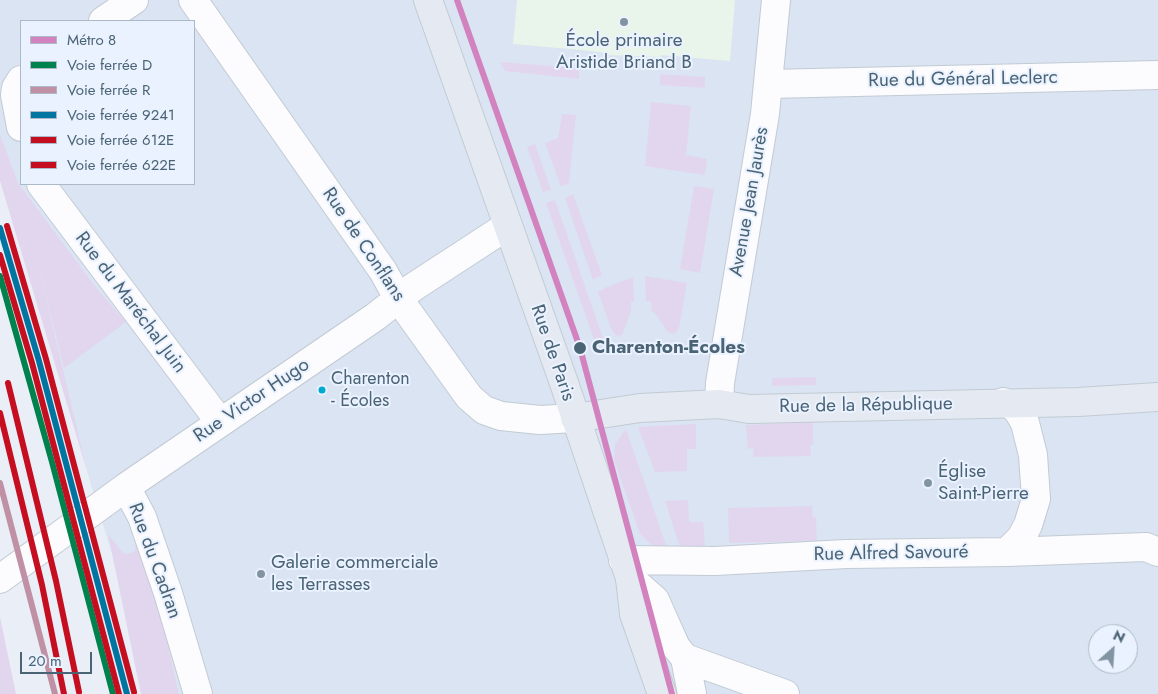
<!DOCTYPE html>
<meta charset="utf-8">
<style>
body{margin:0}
#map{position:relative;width:1158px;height:694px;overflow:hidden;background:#eaeef6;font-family:Jost,sans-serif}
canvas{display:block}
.legend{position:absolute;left:20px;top:20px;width:175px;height:165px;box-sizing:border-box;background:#ebf2ff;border:1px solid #abb9c8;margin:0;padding:6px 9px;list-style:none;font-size:15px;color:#4a6475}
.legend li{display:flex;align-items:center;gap:10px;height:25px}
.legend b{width:25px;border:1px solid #abb9c8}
.north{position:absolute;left:1088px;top:624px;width:50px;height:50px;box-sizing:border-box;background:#ebf2ff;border:1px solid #abb9c8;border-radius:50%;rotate:26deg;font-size:14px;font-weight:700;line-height:20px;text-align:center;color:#4a6475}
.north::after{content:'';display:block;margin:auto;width:18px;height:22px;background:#8294a2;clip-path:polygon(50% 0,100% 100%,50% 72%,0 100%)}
.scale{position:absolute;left:20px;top:652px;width:72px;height:22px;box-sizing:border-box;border:2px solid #4a6475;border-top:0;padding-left:6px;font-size:15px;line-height:18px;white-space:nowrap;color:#4a6475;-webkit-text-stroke:4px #ebf2ff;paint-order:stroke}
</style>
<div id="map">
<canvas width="1158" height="694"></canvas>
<ul class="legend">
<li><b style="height:6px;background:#d282be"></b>Métro 8</li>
<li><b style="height:6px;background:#00824e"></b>Voie ferrée D</li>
<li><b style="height:6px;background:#c091a5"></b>Voie ferrée R</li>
<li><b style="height:6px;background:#0075a1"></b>Voie ferrée 9241</li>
<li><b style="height:6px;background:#c50e1f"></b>Voie ferrée 612E</li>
<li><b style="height:6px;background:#c50e1f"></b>Voie ferrée 622E</li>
</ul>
<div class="north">N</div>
<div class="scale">20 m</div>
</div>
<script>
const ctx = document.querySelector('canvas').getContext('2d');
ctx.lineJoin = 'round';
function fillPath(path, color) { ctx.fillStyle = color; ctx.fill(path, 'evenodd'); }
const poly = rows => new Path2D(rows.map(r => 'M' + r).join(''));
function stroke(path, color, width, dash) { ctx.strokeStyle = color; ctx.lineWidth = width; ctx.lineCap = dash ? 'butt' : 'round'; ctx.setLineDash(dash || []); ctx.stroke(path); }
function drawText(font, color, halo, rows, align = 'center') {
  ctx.font = font + ' Jost,sans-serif'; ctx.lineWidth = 4; ctx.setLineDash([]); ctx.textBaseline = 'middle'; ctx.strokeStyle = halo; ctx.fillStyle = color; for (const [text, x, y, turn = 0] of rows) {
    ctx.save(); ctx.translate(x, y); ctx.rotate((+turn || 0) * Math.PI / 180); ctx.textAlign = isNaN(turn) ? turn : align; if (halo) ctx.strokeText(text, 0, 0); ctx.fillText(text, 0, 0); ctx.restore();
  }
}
const residential = poly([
 [0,0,1158,0,1158,694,155,694,91,485,0,146],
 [21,21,194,21,194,184,21,184],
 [1098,634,1128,634,1128,664,1098,664]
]);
const education = poly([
 [517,0,735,0,730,61,661,55,661,57,608,55,607,53,581,50,513,44]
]);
const green = poly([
 [500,62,579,68,579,79,505,71],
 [660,74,705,77,705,88,660,85],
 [651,102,691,106,686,155,707,159,705,175,645,166],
 [562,114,576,115,569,183,561,187,545,143,558,138],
 [0,135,18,183,97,289,126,322,64,368,37,260,87,471,0,181],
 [535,144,551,190,543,192,527,147],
 [694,186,714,189,700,273,680,269],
 [573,194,602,275,593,280,565,198],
 [555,200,604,341,596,345,546,203],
 [645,276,687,283,679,328,674,334,668,332,655,313,652,312,651,302,646,301],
 [633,277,634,302,631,302,631,312,622,335,617,336,612,331,598,292,607,287],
 [816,377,816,385,772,386,772,378],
 [813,422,813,445,810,445,811,456,754,457,753,448,748,449,746,425],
 [696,424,696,449,687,449,687,471,655,472,638,427],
 [626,429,667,548,654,546,648,542,640,534,614,460,615,444],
 [688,500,689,522,703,522,705,546,680,547,665,501],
 [812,506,813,517,816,517,817,541,729,543,728,508],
 [137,529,177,644,169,650,179,694,141,694,108,534,123,553,128,554,135,551],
 [0,617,16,694,0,694]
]);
const minor = poly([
 [193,0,383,271,398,298,469,397,484,410,501,416,540,420,575,418],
 [103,21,134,0],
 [21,80,16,88,15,95,21,127],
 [769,84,1158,75],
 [41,184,220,422],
 [1003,402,1013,406,1018,411,1025,423,1033,455,1036,499,1028,525,1021,538,1007,552],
 [719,404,720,383,765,114,776,0],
 [126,487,142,517,168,593,198,694],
 [623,560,715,561,846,554,1007,552,1146,547,1158,552],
 [630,578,655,600,671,636,676,647,685,658,692,694],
 [0,579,126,487,375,317,412,288,507,226],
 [685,658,785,694]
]);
const major = poly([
 [428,0,564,383,630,578,634,614,662,694],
 [575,418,640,408,719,404,749,409,1078,402,1158,397]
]);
const rail1 = poly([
 [0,276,52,462,113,694]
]);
const rail2 = poly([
 [0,483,55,694]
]);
const rail3 = poly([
 [0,228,39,361,127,694]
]);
const rail4 = poly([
 [0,255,32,363,119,694],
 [0,413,42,585,64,694]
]);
const rail5 = poly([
 [7,226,46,359,134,692],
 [8,383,56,581,79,692]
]);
const metro1 = poly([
 [457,0,580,348,672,694]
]);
const markers = [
 [624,22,5,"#8294a2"],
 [580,348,7,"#4a6475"],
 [322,390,4.5,"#00a9ce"],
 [928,483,5,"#8294a2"],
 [261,574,5,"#8294a2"]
];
const busNames = [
 ["Charenton",331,380],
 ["- Écoles",331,402]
];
const poiNames = [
 ["École primaire",624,41,"center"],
 ["Aristide Briand B",624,63,"center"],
 ["Église",938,472],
 ["Saint-Pierre",938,494],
 ["Galerie commerciale",271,563],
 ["les Terrasses",271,585]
];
const streetNames = [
 ["Rue du Général Leclerc",963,80,-1],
 ["Avenue Jean Jaurès",750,202,-80],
 ["Rue de Conflans",363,245,56],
 ["Rue du Maréchal Juin",130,303,53],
 ["Rue de Paris",552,353,71],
 ["Rue Victor Hugo",252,401,-34],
 ["Rue de la République",866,406,-1],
 ["Rue Alfred Savouré",891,554,-1],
 ["Rue du Cadran",154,561,70]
];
const stopNames = [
 ["Charenton-Écoles",592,348]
];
fillPath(residential, '#dae4f2');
fillPath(education, '#e9f4ea');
fillPath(green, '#e2d6ef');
stroke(minor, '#c2cbd4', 30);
stroke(major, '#c2cbd3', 30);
stroke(minor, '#fcfcfe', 28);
stroke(major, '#e5eaf2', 28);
stroke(rail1, '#00824e', 6);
stroke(rail2, '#c091a5', 6);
stroke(rail3, '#0075a1', 6);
stroke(rail4, '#c50e1f', 6);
stroke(rail5, '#c50e1f', 6);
stroke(metro1, '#d282be', 6);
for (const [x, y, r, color] of markers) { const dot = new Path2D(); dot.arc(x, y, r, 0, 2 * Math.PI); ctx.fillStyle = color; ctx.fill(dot); stroke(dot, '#ebf2ff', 2); }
drawText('18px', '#4a6475', '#ebf2ff', busNames, 'left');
drawText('19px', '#4a6475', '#ebf2ff', poiNames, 'left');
drawText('19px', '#4a6475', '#ebf2ff', streetNames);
drawText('bold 19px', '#4a6475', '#ebf2ff', stopNames, 'left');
</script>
